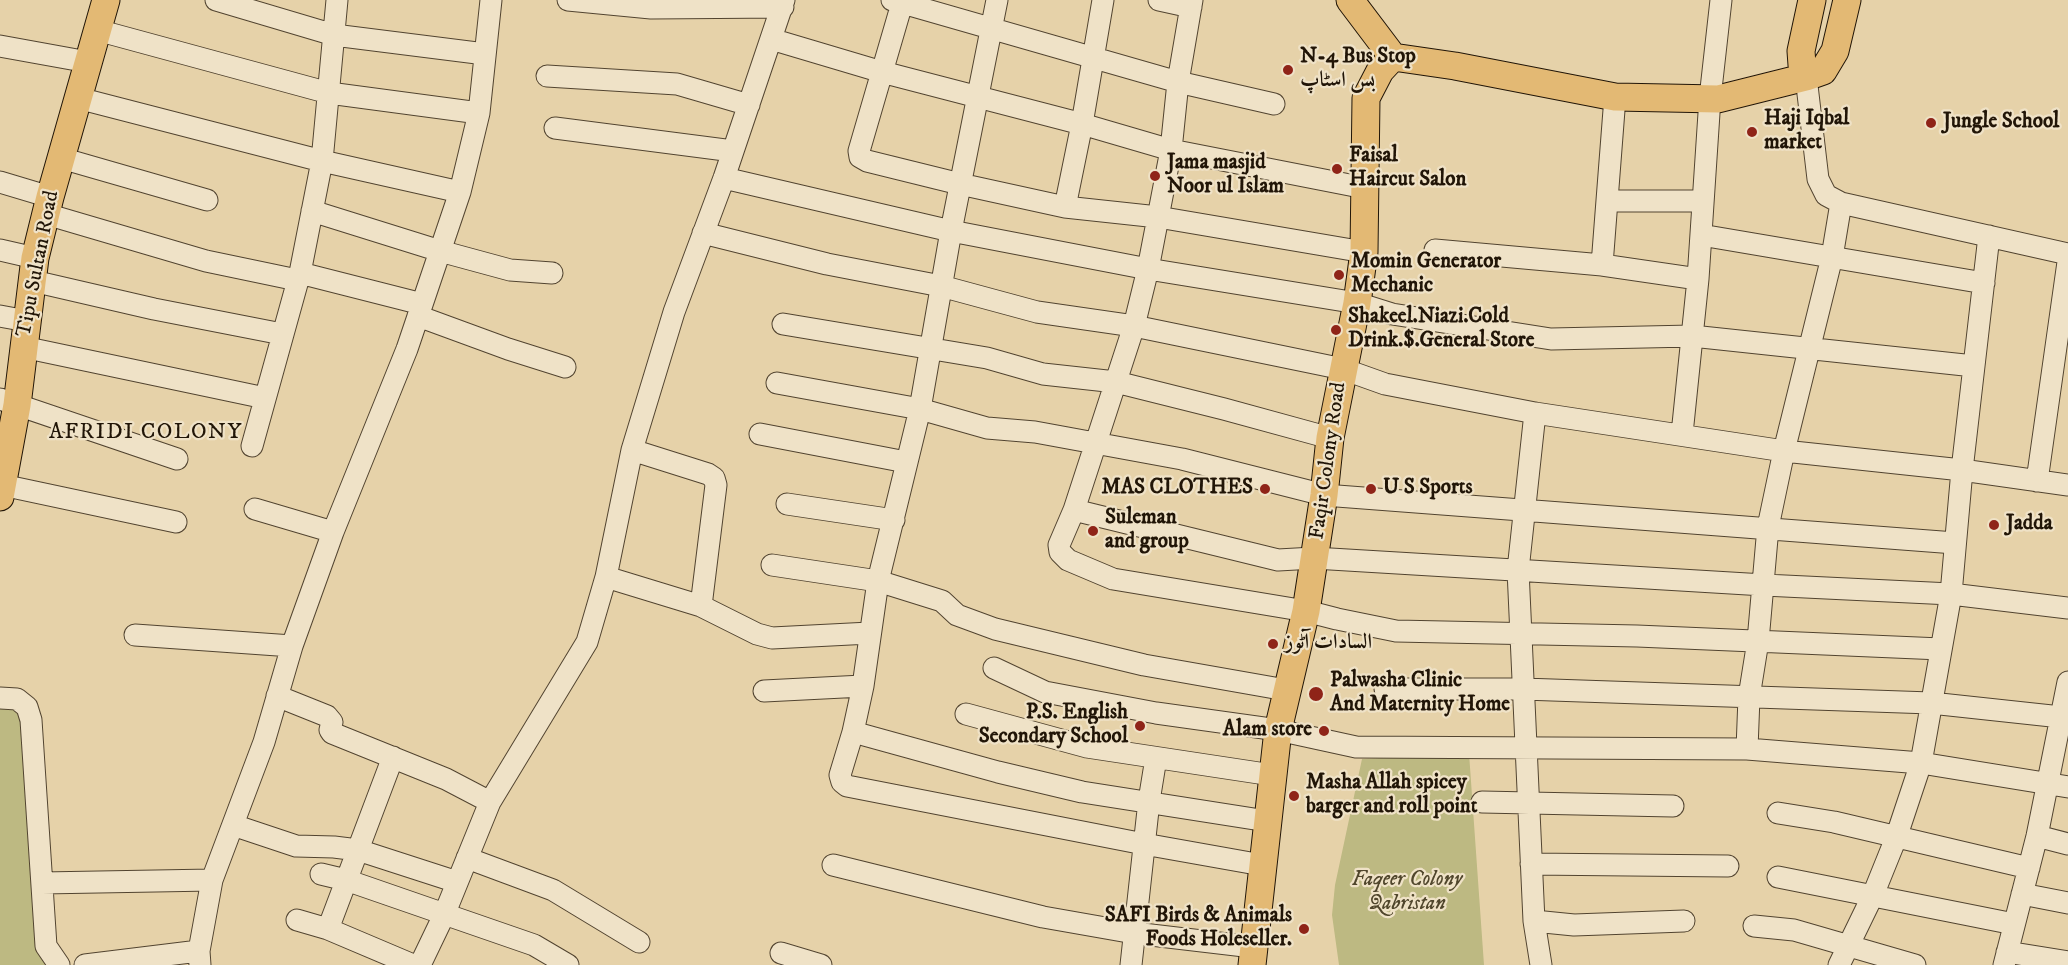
<!DOCTYPE html>
<meta charset="utf-8">
<style>
body{margin:0}
canvas{display:block;background:#e6d2a9}
</style>
<canvas width="2068" height="965"></canvas>
<script>
const ctx = document.querySelector('canvas').getContext('2d');
ctx.lineJoin = 'round';
function fillPath(path, color) { ctx.fillStyle = color; ctx.fill(path, 'evenodd'); }
const poly = rows => new Path2D(rows.map(r => 'M' + r).join(''));
function stroke(path, color, width, dash) { ctx.strokeStyle = color; ctx.lineWidth = width; ctx.lineCap = dash ? 'butt' : 'round'; ctx.setLineDash(dash || []); ctx.stroke(path); }
function drawText(font, color, halo, rows, align = 'center') {
  ctx.font = font + ' "IM FELL DW Pica",Amiri,serif'; ctx.lineWidth = 4.5; ctx.setLineDash([]); ctx.textBaseline = 'middle'; ctx.strokeStyle = halo; ctx.fillStyle = color; for (const [text, x, y, turn = 0] of rows) {
    ctx.save(); ctx.translate(x, y); ctx.rotate((+turn || 0) * Math.PI / 180); ctx.textAlign = isNaN(turn) ? turn : align; if (halo) ctx.strokeText(text, 0, 0); ctx.fillText(text, 0, 0); ctx.restore();
  }
}
const green = poly([
 [0,696,18,697,48,946,60,965,0,965],
 [1469,753,1484,965,1339,965,1332,915,1335,885,1362,759]
]);
const minor = poly([
 [216,0,334,35,485,54],
 [568,0,651,8,783,7],
 [892,0,1178,82,1274,104],
 [903,0,859,151,860,157,867,161,960,184,1065,207,1158,217,1364,252],
 [997,0,951,231,920,409,878,581,863,686,853,732,840,775,842,782,847,786,1144,844,1262,865],
 [1159,0,1191,7],
 [1192,0,1178,82,1171,150,1148,269,1134,326,1074,510,1059,545,1060,552,1068,560,1113,579,1306,611,1337,619,1396,631,1637,636,1941,649],
 [97,30,329,93,479,113],
 [771,39,882,72,1082,124,1171,150,1365,188],
 [0,46,88,62],
 [547,76,677,84,749,105],
 [1806,77,1818,179,1826,195,1841,203,2068,254],
 [78,98,322,161,460,192],
 [555,128,733,151],
 [61,158,207,200],
 [724,178,951,231,1148,269,1357,303,1392,314,1551,339,1692,336,1974,366],
 [0,182,50,197],
 [1607,201,1703,201],
 [1065,207,1082,124,1103,0],
 [312,211,440,251,510,270,552,273],
 [46,214,206,261,297,280],
 [703,233,827,264,941,286,1037,312,1134,326,1343,369,1385,384,1535,413,1784,451,1962,470,2068,485],
 [1701,235,1984,283],
 [0,250,35,258],
 [1435,250,1602,265,1698,279],
 [1602,265,1615,97],
 [300,273,422,304],
 [33,281,154,309,282,334],
 [0,316,27,321],
 [418,316,508,349,565,367],
 [783,324,987,358,1043,374,1116,382,1224,409,1330,438],
 [23,347,265,398],
 [777,383,920,409,987,428,1035,432,1182,459,1324,495,1955,543],
 [0,399,177,459],
 [1535,413,1518,570,1534,921,1541,965],
 [760,434,906,462],
 [1682,434,1698,279,1710,98,1721,0],
 [252,446,300,273,322,161,337,0],
 [632,450,708,474,714,478,716,485,701,606],
 [2037,481,2068,262],
 [2,485,176,522],
 [787,504,894,520],
 [255,509,333,532],
 [1074,510,1278,560,1314,558,1764,585,1951,594,2068,608],
 [772,565,878,581,942,601,957,615,995,629,1144,665,1286,690],
 [606,577,701,606,757,634,772,638,870,633],
 [135,635,292,646],
 [994,668,1045,692,1156,713,1278,730,1356,747,1747,749,1921,763,2068,787],
 [1385,689,1523,689,1931,703,2061,717],
 [764,691,863,686],
 [277,696,327,716,332,722,330,730,332,733,446,779,490,802],
 [0,698,17,699,27,707,31,720,46,946,59,965],
 [966,714,1087,747,1272,775],
 [853,732,998,772,1082,792,1267,821],
 [1747,749,1749,697,1758,641,1768,527,1784,451,1832,257,1841,203],
 [1482,802,1673,806],
 [1778,813,1834,822,2029,868],
 [233,825,296,846,334,847,358,850,457,882],
 [2037,836,2068,844],
 [467,858,553,890,639,942],
 [1531,864,1728,866],
 [833,865,1043,917,1134,933,1253,947],
 [321,874,346,880,534,945,568,965],
 [1778,877,2014,924],
 [42,883,212,880],
 [2022,894,2068,903],
 [297,920,328,929,413,965],
 [1534,921,1574,925,1684,921],
 [1754,926,1794,930,1915,965],
 [328,929,393,757],
 [2007,952,2068,962],
 [781,953,821,965],
 [85,965,199,951],
 [200,965,199,951,212,880,264,742,292,646,333,532,407,349,460,192,479,113,491,0],
 [420,965,444,915,490,802,587,642,606,577,632,450,674,312,724,178,784,0],
 [1131,965,1149,801,1156,758],
 [1839,965,1873,895,1896,838,1921,763,1951,594,1962,470,1989,236],
 [2004,965,2037,836,2068,682]
]);
const major = poly([
 [1350,0,1393,57],
 [1812,0,1801,51,1802,65,1806,77,1823,71,1835,51,1847,0],
 [0,497,17,405,35,258,50,197,106,0],
 [1252,965,1278,730,1306,611,1324,495,1330,438,1357,303,1364,252,1366,98,1380,71,1393,57,1455,66,1615,97,1718,99,1806,77]
]);
const markers = [
 [1288,70,6,"#8f2418"],
 [1931,123,6,"#8f2418"],
 [1752,132,6,"#8f2418"],
 [1337,169,6,"#8f2418"],
 [1155,176,6,"#8f2418"],
 [1339,275,6,"#8f2418"],
 [1336,330,6,"#8f2418"],
 [1265,489,6,"#8f2418"],
 [1371,489,6,"#8f2418"],
 [1994,525,6,"#8f2418"],
 [1093,531,6,"#8f2418"],
 [1273,644,6,"#8f2418"],
 [1316,694,8,"#8f2418"],
 [1140,726,6,"#8f2418"],
 [1324,731,6,"#8f2418"],
 [1294,796,6,"#8f2418"],
 [1304,929,6,"#8f2418"]
];
const poiNames = [
 ["N-4 Bus Stop",1300,58],
 ["بس اسٹاپ",1300,82],
 ["Haji Iqbal",1764,120],
 ["market",1764,144],
 ["Jungle School",1943,123],
 ["Faisal",1349,157],
 ["Haircut Salon",1349,181],
 ["Jama masjid",1167,164],
 ["Noor ul Islam",1167,188],
 ["Momin Generator",1351,263],
 ["Mechanic",1351,287],
 ["Shakeel.Niazi.Cold",1348,318],
 ["Drink.$.General Store",1348,342],
 ["MAS CLOTHES",1253,489,"right"],
 ["U S Sports",1383,489],
 ["Suleman",1105,519],
 ["and group",1105,543],
 ["Jadda",2006,525],
 ["السادات آٹوز",1285,644],
 ["Palwasha Clinic",1330,682],
 ["And Maternity Home",1330,706],
 ["P.S. English",1128,714,"right"],
 ["Secondary School",1128,738,"right"],
 ["Alam store",1312,731,"right"],
 ["Masha Allah spicey",1306,784],
 ["barger and roll point",1306,808],
 ["SAFI Birds & Animals",1292,917,"right"],
 ["Foods Holeseller.",1292,941,"right"]
];
const streetNames = [
 ["Tipu Sultan Road",39,264,-79],
 ["Faqir Colony Road",1329,461,-82]
];
const parkNames = [
 ["Faqeer Colony",1407,881],
 ["Qabristan",1407,905]
];
const neighbourhoodNames = [
 ["AFRIDI COLONY",146,433]
];
fillPath(green, '#bdb982');
stroke(minor, '#524430', 23);
stroke(major, '#211507', 29);
stroke(minor, '#efe2c7', 21);
stroke(major, '#e3b974', 27);
for (const [x, y, r, color] of markers) { const dot = new Path2D(); dot.arc(x, y, r, 0, 2 * Math.PI); ctx.fillStyle = color; ctx.fill(dot); stroke(dot, '#efe2c7', 2); }
drawText('bold 21px', '#211507', '#efe2c7', poiNames, 'left');
drawText('21px', '#211507', '#efe2c7', streetNames);
drawText('italic 21px', '#50462c', '#efe2c7', parkNames);
ctx.letterSpacing = '1.5px';
drawText('22px', '#211507', '#efe2c7', neighbourhoodNames);
ctx.letterSpacing = '0px';
</script>
